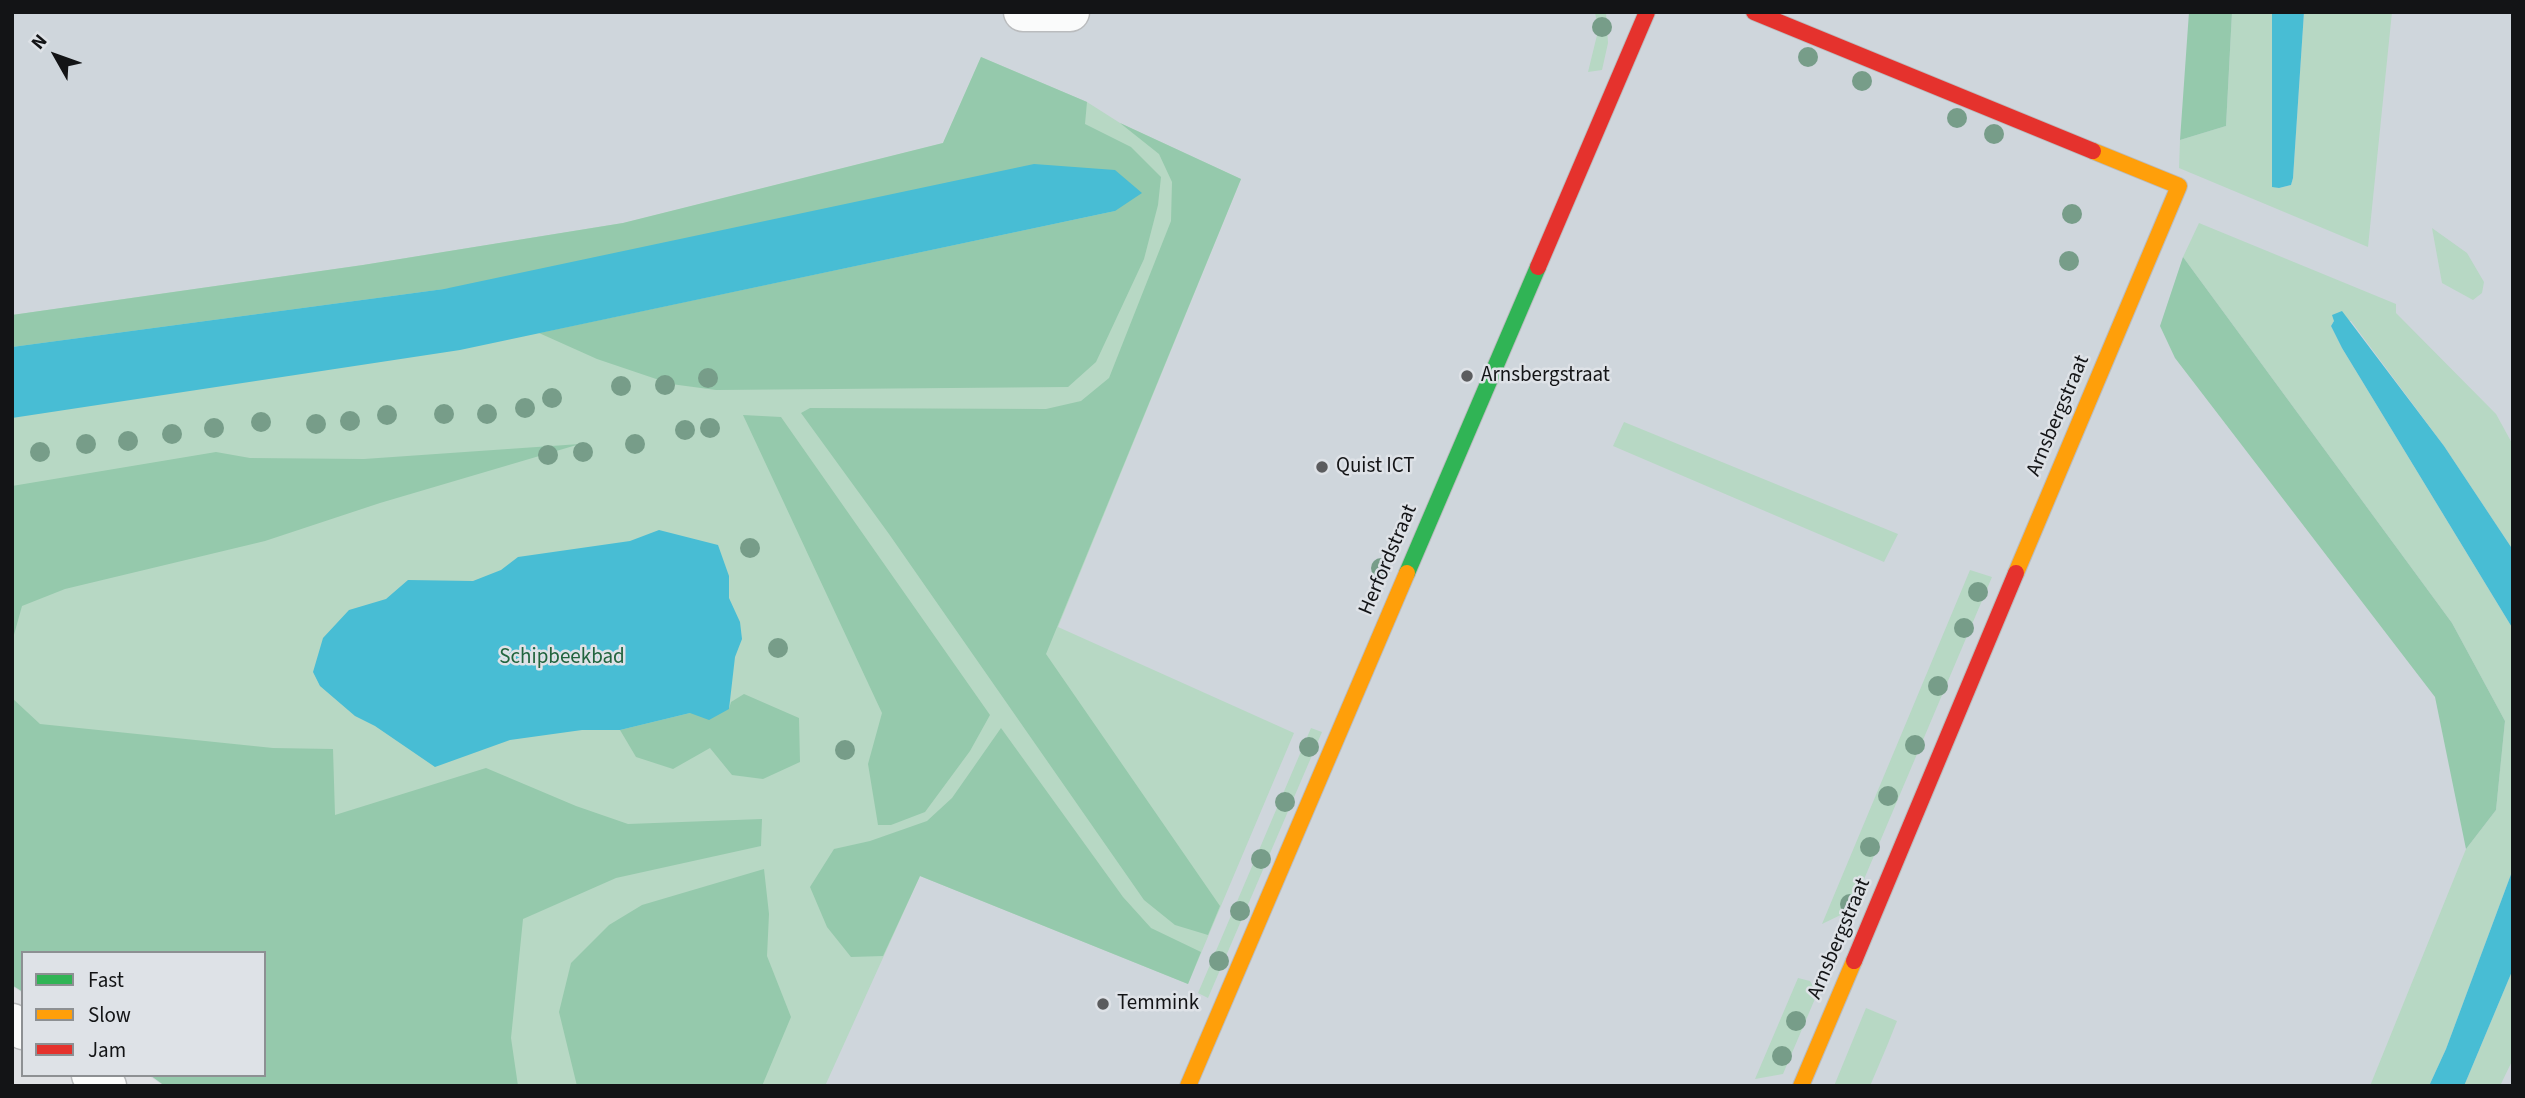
<!DOCTYPE html>
<style>
body{margin:0}
#map{position:relative;width:2525px;height:1098px;overflow:hidden;background:#e0e2e5;font-family:"Source Sans 3",sans-serif}
canvas{display:block}
.frame{position:absolute;inset:0;border:14px solid #131416;pointer-events:none}
.legend{position:absolute;left:21px;top:951px;width:245px;height:126px;box-sizing:border-box;background:#dee2e7;border:2px solid #8d9093;margin:0;padding:9px 12px;list-style:none;font-size:21px;color:#131416}
.legend li{display:flex;align-items:center;gap:14px;height:35px}
.legend b{width:35px;border:2px solid #8d9093}
.north{position:absolute;left:21px;top:21px;width:70px;height:70px;-webkit-text-stroke:5px #dee2e7;paint-order:stroke;rotate:310deg;font-size:19px;font-weight:700;line-height:28px;text-align:center;color:#131416}
.north::after{content:'';display:block;margin:auto;width:24px;height:32px;background:#131416;clip-path:polygon(50% 0,100% 100%,50% 72%,0 100%)}
</style>
<div id="map">
<canvas width="2525" height="1098"></canvas>
<div class="frame"></div>
<ul class="legend">
<li><b style="height:9px;background:#30b455"></b>Fast</li>
<li><b style="height:9px;background:#ff9f0a"></b>Slow</li>
<li><b style="height:9px;background:#e5322d"></b>Jam</li>
</ul>
<div class="north">N</div>
</div>
<script>
const ctx = document.querySelector('canvas').getContext('2d');
ctx.lineJoin = 'round';
function fillPath(path, color) { ctx.fillStyle = color; ctx.fill(path, 'evenodd'); }
const poly = rows => new Path2D(rows.map(r => 'M' + r).join(''));
function stroke(path, color, width, dash) { ctx.strokeStyle = color; ctx.lineWidth = width; ctx.lineCap = dash ? 'butt' : 'round'; ctx.setLineDash(dash || []); ctx.stroke(path); }
function drawText(font, color, halo, rows, align = 'center') {
  ctx.font = font + ' "Source Sans 3",sans-serif'; ctx.lineWidth = 5; ctx.setLineDash([]); ctx.textBaseline = 'middle'; ctx.strokeStyle = halo; ctx.fillStyle = color; for (const [text, x, y, turn = 0] of rows) {
    ctx.save(); ctx.translate(x, y); ctx.rotate((+turn || 0) * Math.PI / 180); ctx.textAlign = isNaN(turn) ? turn : align; if (halo) ctx.strokeText(text, 0, 0); ctx.fillText(text, 0, 0); ctx.restore();
  }
}
const built = poly([
 [12,12,2513,12,2513,1086,164,1086,148,1075,264,1075,264,953,23,953,23,993,12,986]
]);
const green = poly([
 [1595,12,1606,12,1608,43,1602,70,1588,72,1598,31],
 [2232,12,2272,12,2272,186,2279,188,2291,185,2293,178,2304,12,2392,12,2368,247,2179,168,2180,140,2226,126],
 [981,57,1087,102,1120,123,1241,179,1058,627,1294,733,1188,984,920,876,825,1086,165,1086,150,1075,264,1075,264,953,23,953,23,992,12,985,12,315,363,265,623,223,943,143],
 [2199,223,2396,304,2396,313,2496,414,2513,445,2513,550,2444,446,2351,321,2334,321,2331,326,2342,348,2513,629,2513,869,2446,1049,2429,1086,2370,1086,2466,849,2496,810,2505,721,2452,623,2183,257],
 [2432,228,2467,253,2484,282,2482,293,2473,300,2442,283],
 [1624,422,1898,534,1884,562,1613,446],
 [1970,570,1992,577,1851,910,1822,924],
 [1311,728,1322,732,1208,998,1198,993],
 [2513,969,2513,1059,2500,1086,2464,1086],
 [1798,978,1810,981,1817,994,1783,1074,1755,1079],
 [1866,1008,1897,1021,1887,1046,1870,1086,1834,1086]
]);
const forest = poly([
 [2189,12,2232,12,2226,126,2180,140],
 [981,57,1087,102,1085,124,1131,147,1161,177,1158,205,1144,259,1096,362,1068,387,716,390,671,384,597,359,539,333,1115,211,444,289,12,347,12,315,363,265,623,223,943,143],
 [1120,123,1241,179,1046,654,1220,906,1208,935,1175,925,1144,900,889,534,801,413,810,408,1046,409,1081,401,1109,378,1171,221,1172,182,1159,154],
 [2183,257,2452,623,2505,721,2496,810,2466,849,2435,697,2175,358,2160,326],
 [743,415,781,417,990,715,970,751,925,812,891,825,878,825,868,764,882,713],
 [580,444,380,503,265,541,65,589,22,606,12,642,12,486,216,452,250,458,364,459],
 [744,694,799,718,800,762,763,779,732,775,710,748,673,769,636,757,620,730,690,713,729,709,731,702],
 [12,698,40,724,273,748,333,749,335,815,486,768,576,806,628,824,762,819,761,846,616,878,523,919,511,1038,518,1086,165,1086,150,1075,264,1075,264,953,23,953,23,992,12,985],
 [1001,728,1123,897,1151,928,1201,952,1188,984,920,876,883,956,851,957,827,927,810,887,834,849,870,841,927,821,952,798],
 [764,869,769,914,767,956,791,1017,762,1086,577,1086,559,1012,571,963,609,925,642,905]
]);
const water = poly([
 [2272,12,2304,12,2293,178,2291,185,2279,188,2272,187],
 [1034,164,1115,170,1142,193,1115,211,460,350,12,418,12,347,444,289],
 [2342,311,2444,446,2513,550,2513,629,2342,348,2331,326,2334,321,2332,315],
 [659,530,718,545,729,576,729,598,740,622,742,639,735,657,729,709,709,720,690,713,620,730,582,730,510,740,435,767,375,726,355,716,320,686,313,672,323,638,349,610,386,599,408,580,473,581,501,570,518,557,630,541],
 [2513,869,2513,969,2464,1086,2429,1086,2446,1049]
]);
const street = poly([
 [1023,12,1070,12],
 [12,1023,23,1030],
 [91,1075,107,1086]
]);
const fast = poly([
 [1407,573,1538,267]
]);
const slow = poly([
 [2016,573,2179,186,2093,151],
 [1188,1086,1407,573],
 [1801,1086,1854,961]
]);
const jam = poly([
 [1754,12,2093,151],
 [1538,267,1647,12],
 [1854,961,2016,573]
]);
const trees = [
 [1602,27],
 [1808,57],
 [1862,81],
 [1957,118],
 [1994,134],
 [2072,214],
 [2069,261],
 [708,378],
 [665,385],
 [621,386],
 [552,398],
 [525,408],
 [444,414],
 [487,414],
 [387,415],
 [350,421],
 [261,422],
 [316,424],
 [214,428],
 [710,428],
 [685,430],
 [172,434],
 [128,441],
 [86,444],
 [635,444],
 [40,452],
 [583,452],
 [548,455],
 [750,548],
 [1381,568],
 [1978,592],
 [1964,628],
 [778,648],
 [1938,686],
 [1915,745],
 [1309,747],
 [845,750],
 [1888,796],
 [1285,802],
 [1870,847],
 [1261,859],
 [1850,904],
 [1240,911],
 [1219,961],
 [1796,1021],
 [1782,1056]
];
const markers = [
 [1467,376,7,"#5b5c5e"],
 [1322,467,7,"#5b5c5e"],
 [1103,1004,7,"#5b5c5e"]
];
const poiNames = [
 ["Arnsbergstraat",1481,376],
 ["Quist ICT",1336,467],
 ["Temmink",1117,1004]
];
const streetNames = [
 ["Arnsbergstraat",2059,416,-67],
 ["Herfordstraat",1389,560,-67],
 ["Arnsbergstraat",1840,939,-67]
];
const parkNames = [
 ["Schipbeekbad",562,658]
];
fillPath(built, '#cfd6dc');
fillPath(green, '#b7d8c4');
fillPath(forest, '#95c9ac');
fillPath(water, '#48bdd4');
stroke(street, '#babcbe', 41);
stroke(fast, '#babcbe', 18);
stroke(slow, '#babcbe', 18);
stroke(jam, '#babcbe', 18);
stroke(street, '#fafbfb', 38);
stroke(fast, '#30b455', 16);
stroke(slow, '#ff9f0a', 16);
stroke(jam, '#e5322d', 16);
ctx.fillStyle = '#779d89';
for (const [x, y] of trees) { ctx.beginPath(); ctx.arc(x, y, 10, 0, 2 * Math.PI); ctx.fill(); }
for (const [x, y, r, color] of markers) { const dot = new Path2D(); dot.arc(x, y, r, 0, 2 * Math.PI); ctx.fillStyle = color; ctx.fill(dot); stroke(dot, '#dee2e7', 2.5); }
drawText('21px', '#131416', '#dee2e7', poiNames, 'left');
drawText('21px', '#131416', '#dee2e7', streetNames);
drawText('21px', '#21643e', '#dee2e7', parkNames);
</script>
